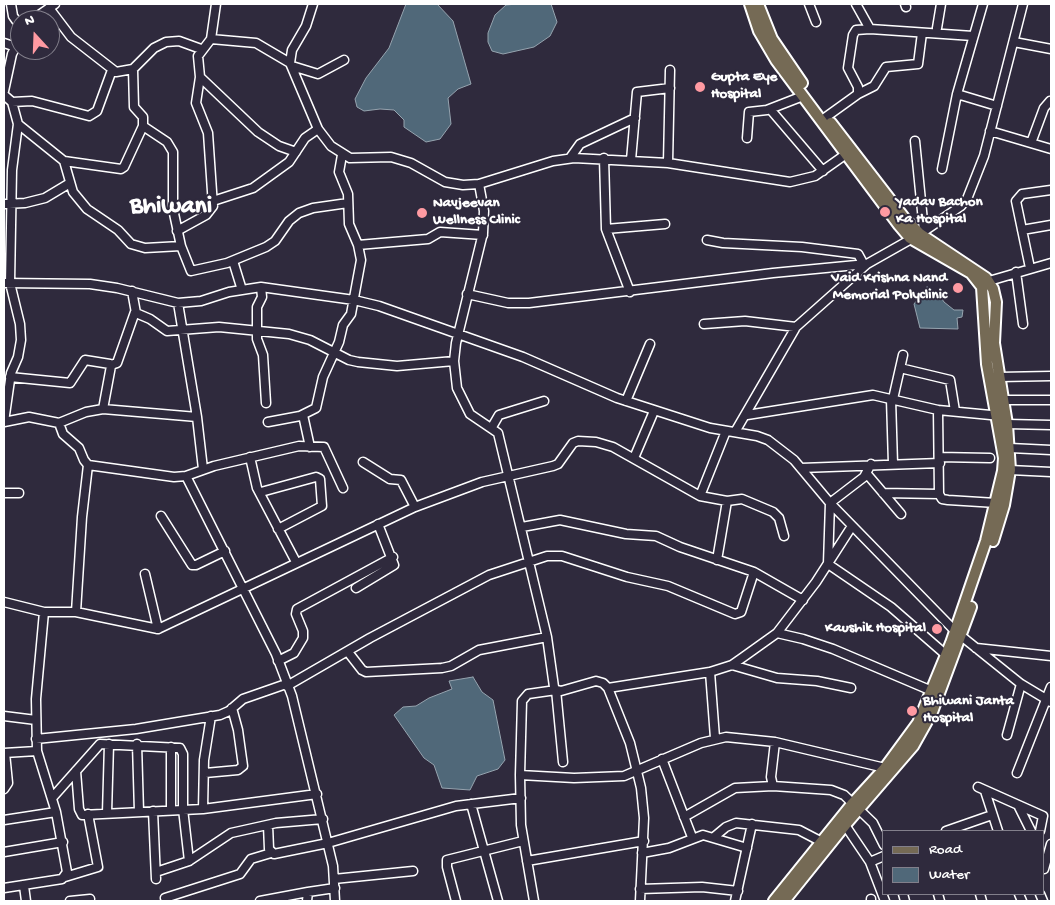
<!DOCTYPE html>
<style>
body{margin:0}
#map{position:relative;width:1055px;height:905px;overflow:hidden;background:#2f2a3d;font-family:"Gochi Hand",sans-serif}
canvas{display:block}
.frame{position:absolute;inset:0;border:5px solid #fff;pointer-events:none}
.legend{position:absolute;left:882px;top:830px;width:162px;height:65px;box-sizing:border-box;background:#2f2a3d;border:1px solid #827f8b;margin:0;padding:6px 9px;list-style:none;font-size:15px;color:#fff}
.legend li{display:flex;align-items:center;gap:10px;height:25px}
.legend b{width:25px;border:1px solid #827f8b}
.north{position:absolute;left:10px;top:10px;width:50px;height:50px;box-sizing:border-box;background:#2f2a3d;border:1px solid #827f8b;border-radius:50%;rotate:340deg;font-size:14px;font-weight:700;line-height:20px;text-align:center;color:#fff}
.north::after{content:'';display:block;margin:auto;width:18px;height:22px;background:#ff9aa2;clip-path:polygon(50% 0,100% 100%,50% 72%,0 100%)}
</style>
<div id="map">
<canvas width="1055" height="905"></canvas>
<div class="frame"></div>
<ul class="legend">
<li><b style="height:6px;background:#756a55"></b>Road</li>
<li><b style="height:14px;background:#506879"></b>Water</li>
</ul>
<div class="north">N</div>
</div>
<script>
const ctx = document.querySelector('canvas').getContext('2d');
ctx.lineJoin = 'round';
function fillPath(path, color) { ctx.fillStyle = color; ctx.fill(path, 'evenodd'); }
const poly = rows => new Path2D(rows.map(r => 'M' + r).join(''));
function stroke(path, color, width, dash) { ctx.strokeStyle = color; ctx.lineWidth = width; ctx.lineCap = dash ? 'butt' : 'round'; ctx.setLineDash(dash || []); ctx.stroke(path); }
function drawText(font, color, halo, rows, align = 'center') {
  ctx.font = font + ' "Gochi Hand",sans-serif'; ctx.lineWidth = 4; ctx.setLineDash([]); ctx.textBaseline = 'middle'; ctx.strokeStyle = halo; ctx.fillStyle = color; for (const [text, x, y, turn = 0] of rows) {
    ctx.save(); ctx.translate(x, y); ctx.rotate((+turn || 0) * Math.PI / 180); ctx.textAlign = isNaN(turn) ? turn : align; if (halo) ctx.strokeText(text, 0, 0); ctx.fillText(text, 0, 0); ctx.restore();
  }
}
const water = poly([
 [406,4,437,4,453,21,471,84,458,89,448,98,451,124,440,139,426,142,404,127,404,120,394,110,380,109,364,111,357,107,355,99,366,78,389,48,406,4],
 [517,4,551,4,557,22,550,36,534,47,503,54,492,51,488,42,488,33,495,15,506,5,517,4],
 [927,287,939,294,944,302,954,310,963,310,962,317,957,318,958,329,920,328,914,304,927,287],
 [473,677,482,692,493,700,505,760,498,769,477,776,470,790,442,788,434,765,424,758,394,715,403,707,416,706,429,698,452,689,449,681,473,677]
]);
const minor = poly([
 [11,4,13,16,20,26],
 [216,4,211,39,198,56,200,77,258,132,279,146,296,152],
 [313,4,306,26,292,50,290,63,318,129,331,146,350,158,391,157,411,163,445,182,463,185,479,184,553,161,574,158,668,163,790,182,815,176,849,152],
 [809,4,816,22],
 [856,4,870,29,973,36],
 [905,4,906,7],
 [49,8,71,37,116,72,133,69,154,48,166,42,179,41,201,49],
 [32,20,55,4],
 [937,28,941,4],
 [211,39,256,43,290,63],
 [1014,42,1051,49],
 [4,43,16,47],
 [292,66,318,74,344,60],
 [133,69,134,107,143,117,143,126,167,142,173,152,173,209,181,246,191,271,227,263,266,247,275,241,289,221,299,213,313,208,348,203],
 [4,91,12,54,20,39],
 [858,94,874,86,886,67,918,64,922,33],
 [957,94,997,106],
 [4,95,12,102,32,101,89,116,97,111,112,70],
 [770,109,823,171],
 [826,117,858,94,858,87,848,68,853,35,856,30,870,29],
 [18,124,64,161,73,192,87,209,118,230,131,244,145,248,181,246],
 [990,131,1051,149],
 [747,138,749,112,767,110,803,96],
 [915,141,924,231],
 [1031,143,1044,108,1050,101],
 [570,158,580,144,635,118],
 [604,158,606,229,630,292],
 [631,160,637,92,670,88],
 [64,161,121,169,124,167,143,126],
 [668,163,670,70],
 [942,169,957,94,983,4],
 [479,184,484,211,483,233,456,343,454,361,457,388,470,414,498,433,547,637,554,687,556,690,561,691,596,681,603,683,608,688,630,743,641,788,644,818,640,901],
 [213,201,253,188,289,162,305,138,318,129],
 [4,204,25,203,45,198,70,183],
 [606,229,665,224],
 [1022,230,1051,225],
 [177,231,206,215,213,206,208,133,196,103,200,77],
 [707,240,723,243,802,247,858,254,864,265],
 [358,245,428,239,440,232,483,235],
 [233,261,242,290],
 [1030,268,1016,201,1022,194,1051,190],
 [1016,272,1023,324],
 [989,281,1051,263],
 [4,283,90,284,117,288,178,303,201,301,229,292,261,287,354,300,379,306,523,357,617,398,710,428,757,436,768,440,794,460,830,503,955,631,1021,684,1051,702],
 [261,287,262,297,257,307,257,339,263,355,266,403],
 [132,291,136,313,150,319,167,331,219,327,289,334,310,340,349,360,358,362,397,366,454,361],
 [467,294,508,303,529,303,773,273,867,264],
 [178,303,197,417,203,469],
 [704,324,745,321,796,327],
 [111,365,117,363,135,312],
 [900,368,950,380,955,411],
 [10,377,70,383,85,360,110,364,111,366,103,409],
 [999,377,1051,376],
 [891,399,893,464],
 [893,399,903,355],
 [1002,400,1051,400],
 [626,401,650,344],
 [938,410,939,494,942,499,948,500,996,503],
 [303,415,310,447],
 [747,415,873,395,938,410,1001,416],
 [4,422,11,373,18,357,21,340,20,324,10,283,12,170,18,124,12,102],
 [4,422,29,417,59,423,86,412,103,409,197,417],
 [268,422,300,416,316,408,323,377,339,342,343,325,351,314,361,260,358,245,349,224,348,194,339,172,342,155],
 [59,423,63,434,79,448,84,460,88,465,174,477,186,476,214,466,299,446,324,447,343,488],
 [1007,424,1051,425],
 [492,427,499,415,544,401],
 [735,432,796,327,867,264,920,234,961,206,967,199,984,156,1023,4],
 [1010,448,1051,450],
 [250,457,257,488,296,562],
 [939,457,990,458],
 [634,458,654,411],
 [363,462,390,479,401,480,415,507],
 [871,464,864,477,830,503,828,564,891,607,945,654],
 [801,468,940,463],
 [1010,470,1051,472],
 [867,474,901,514],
 [186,476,276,654,292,696,333,866,335,901],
 [261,492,316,477,320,479,322,506,278,529],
 [4,493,19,493],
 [883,493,939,494],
 [700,496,726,431],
 [727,501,742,499,773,512,779,518,784,536],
 [161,516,192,565,196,565,225,551],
 [522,527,560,520,626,534,656,536,680,547,754,572],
 [145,574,158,629],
 [356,588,394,565,378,524],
 [4,602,44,612,76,612,158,629,415,507,482,482,553,466,558,464,573,443,578,441,596,442,613,447,700,496,727,501,717,560],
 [76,612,82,517,88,465],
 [777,633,803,639,833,649,932,691],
 [976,648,1051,656],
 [348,652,362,670,366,672,442,668,451,666,479,650,547,637],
 [278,661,294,653,303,638,303,631,296,614,297,609,393,557],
 [732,665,777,678,817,681,851,688],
 [710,672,715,738],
 [287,686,370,638,489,575,547,556,562,556,627,577,668,586,735,614,741,612,754,572,803,600],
 [608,688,710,672,732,665,742,658,777,633,816,582,852,526],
 [4,716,36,720],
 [1007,735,1021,684],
 [36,739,136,729,220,715,229,711,243,699,286,684],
 [137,744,139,812],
 [171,747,171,810],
 [4,753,37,751],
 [662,759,692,837],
 [563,762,556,690,528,694,522,701,520,775,574,778,624,776,701,743,726,737,775,742,885,768],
 [76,771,79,809,82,815,203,809,204,760,211,716],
 [205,773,238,770,243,766,238,730,232,708],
 [1017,773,1051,687],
 [520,775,521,825,534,901],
 [773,786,771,777,775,742],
 [978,787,1043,816,1040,831],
 [4,789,8,783,5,753],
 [985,791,998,831],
 [52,798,100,744,180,748,183,754,183,809,189,861],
 [471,804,498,901],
 [1018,805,1031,831],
 [203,809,317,794],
 [153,811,156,879],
 [107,813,109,744],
 [684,817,735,788,773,786,831,790,844,795,873,823,884,845],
 [4,820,56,812],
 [268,825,269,849,274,854,328,843,456,806,521,798],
 [845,825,870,862,885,901],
 [946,831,992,815],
 [714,837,726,827,736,823,799,830,822,842],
 [4,852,63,842],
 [642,853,669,848,703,835,747,848],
 [527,861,644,841],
 [870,862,884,856],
 [1044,869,1051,844],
 [156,872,189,861,231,833,276,823,323,819],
 [65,877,98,867,88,814],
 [334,879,413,871],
 [24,886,26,901],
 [4,888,62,879,67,872,56,812,37,751,36,699,44,612],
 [640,889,702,887,738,891],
 [903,894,905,901],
 [938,894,940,901],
 [980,894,982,901],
 [1019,894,1022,901],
 [1040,894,1043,901],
 [165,898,240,874,251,859,271,853],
 [871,899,871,901],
 [70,901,90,899],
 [260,901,308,892],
 [307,901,308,892,335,888],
 [456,901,447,867,447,860,523,841],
 [735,901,752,824]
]);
const major = poly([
 [750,4,759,31,776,60,899,225,910,238,971,273,982,287,987,364,1004,458,1003,471,986,541,951,643,918,723,885,768,853,803,774,901],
 [758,4,772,39,802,83],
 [831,123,905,219,920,234,986,278,993,289,996,302,994,343,1007,424,1010,470,1004,505,993,541],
 [784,901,845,825,913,746,932,712,971,607]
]);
const markers = [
 [700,87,6,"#ff9aa2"],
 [885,212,6,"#ff9aa2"],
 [422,213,6,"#ff9aa2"],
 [958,288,6,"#ff9aa2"],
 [937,629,6,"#ff9aa2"],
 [912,711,6,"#ff9aa2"]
];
const poiNames = [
 ["Gupta Eye",711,78],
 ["Hospital",711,95],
 ["Yadav Bachon",896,203],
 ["Ka Hospital",896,220],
 ["Navjeevan",433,204],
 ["Wellness Clinic",433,221],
 ["Vaid Krishna Nand",947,279,"right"],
 ["Memorial Polyclinic",947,296,"right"],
 ["Kaushik Hospital",926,629,"right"],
 ["Bhiwani Janta",923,702],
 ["Hospital",923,719]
];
const townNames = [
 ["Bhiwani",171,208]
];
fillPath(water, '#506879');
stroke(water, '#96a4af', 1);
stroke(minor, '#fff', 11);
stroke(major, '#fff', 14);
stroke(minor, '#2f2a3d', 8);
stroke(major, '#756a55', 10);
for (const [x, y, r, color] of markers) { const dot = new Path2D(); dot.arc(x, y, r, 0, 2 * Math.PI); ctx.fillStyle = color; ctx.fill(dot); stroke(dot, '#2f2a3d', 2); }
drawText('bold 15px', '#fff', '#2f2a3d', poiNames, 'left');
drawText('bold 25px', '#fff', '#2f2a3d', townNames);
</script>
